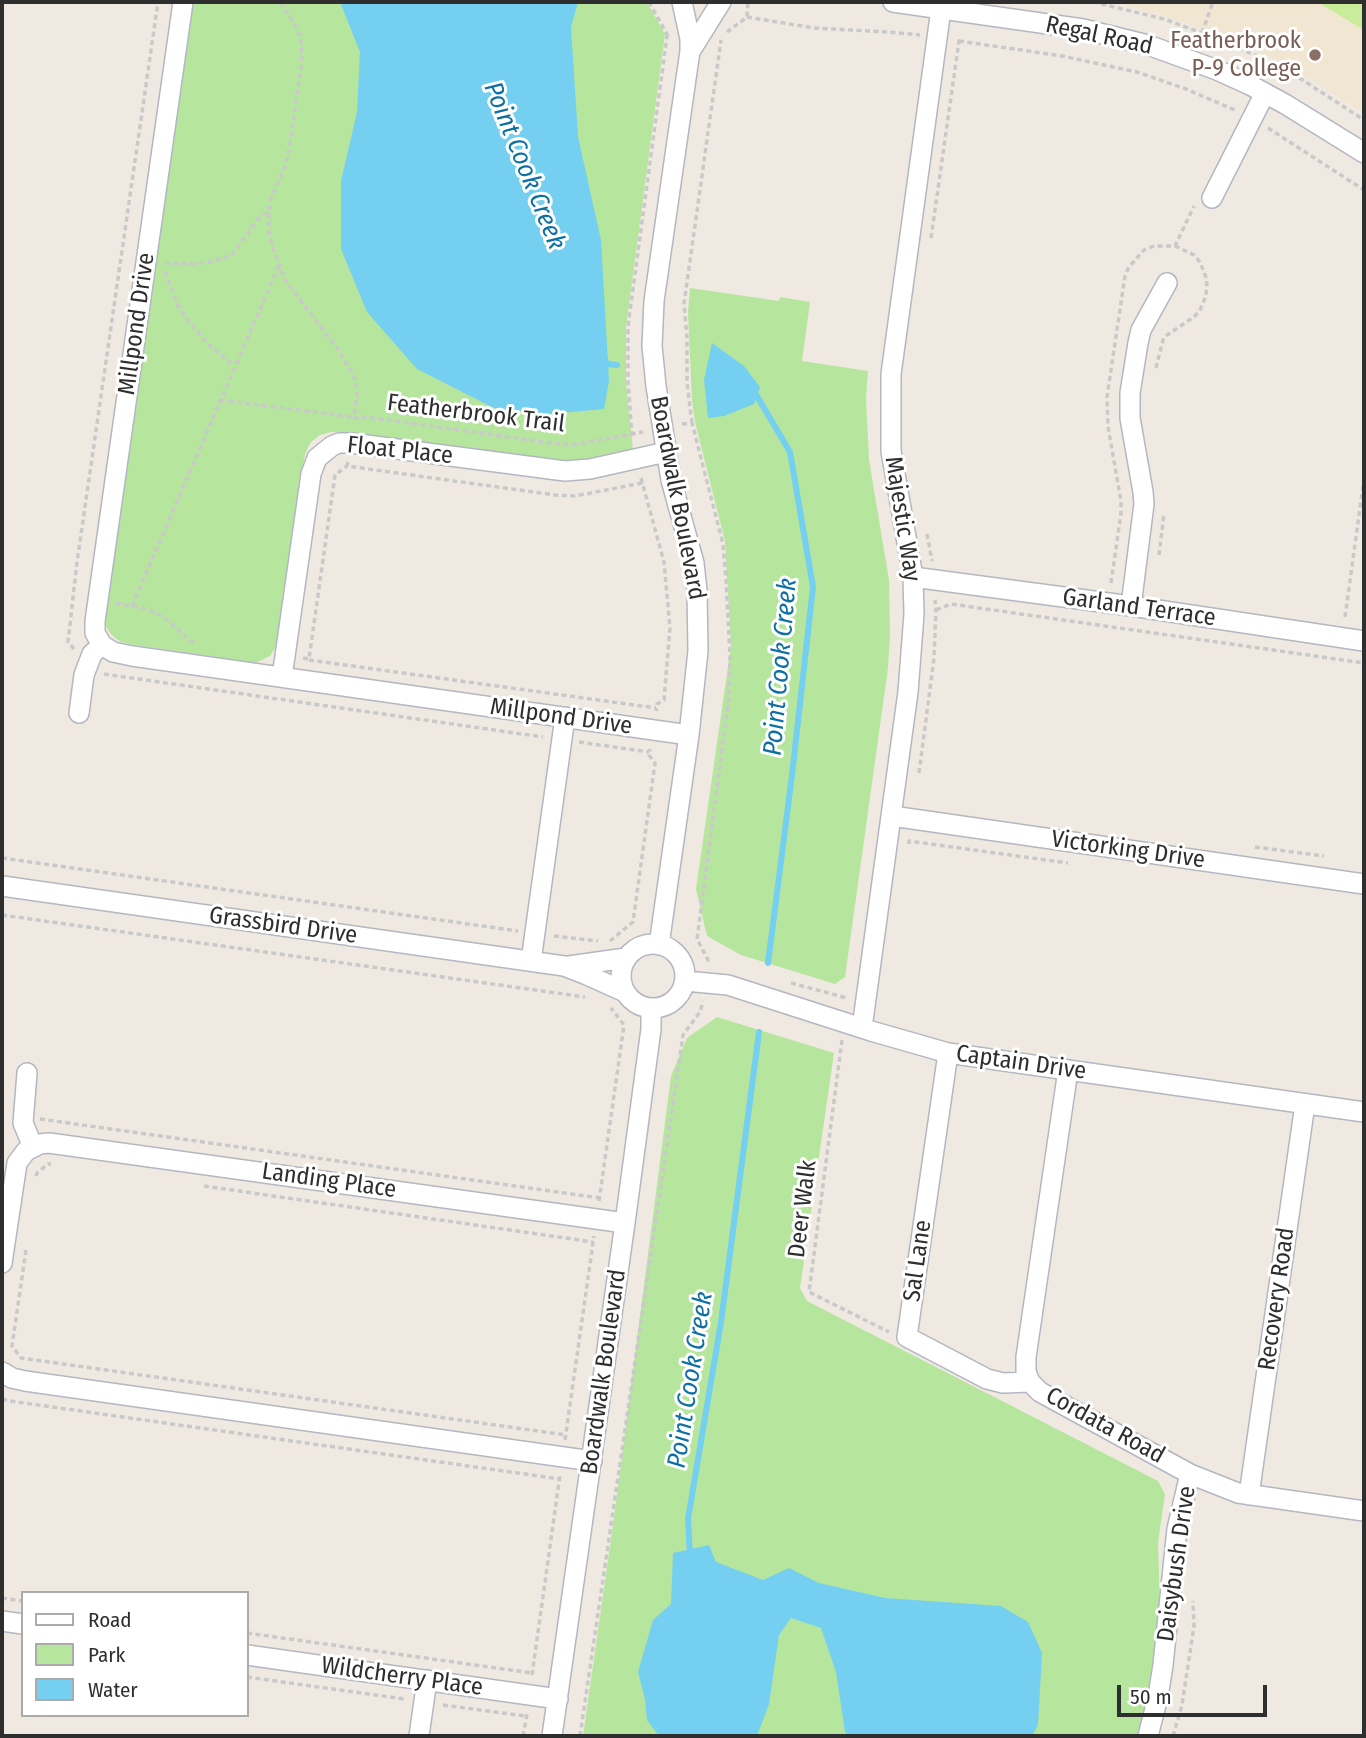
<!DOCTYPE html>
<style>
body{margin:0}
#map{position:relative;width:1366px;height:1738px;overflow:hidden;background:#efe9e1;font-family:"Fira Sans Condensed",sans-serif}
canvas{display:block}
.frame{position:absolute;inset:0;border:4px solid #2e2e2e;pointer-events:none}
.legend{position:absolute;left:21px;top:1591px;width:228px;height:126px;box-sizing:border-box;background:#fff;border:2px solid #ababab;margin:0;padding:9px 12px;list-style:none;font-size:21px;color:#2e2e2e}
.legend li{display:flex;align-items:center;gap:14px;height:35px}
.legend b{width:35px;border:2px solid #ababab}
.scale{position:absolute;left:1117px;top:1685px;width:150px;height:32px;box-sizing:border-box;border:4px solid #2e2e2e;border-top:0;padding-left:9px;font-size:21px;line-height:24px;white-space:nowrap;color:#2e2e2e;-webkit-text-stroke:5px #fff;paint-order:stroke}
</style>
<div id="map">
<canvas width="1366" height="1738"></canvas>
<div class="frame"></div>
<ul class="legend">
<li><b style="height:9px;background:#fff"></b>Road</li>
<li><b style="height:19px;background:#b6e59e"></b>Park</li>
<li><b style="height:19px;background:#75cff0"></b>Water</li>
</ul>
<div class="scale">50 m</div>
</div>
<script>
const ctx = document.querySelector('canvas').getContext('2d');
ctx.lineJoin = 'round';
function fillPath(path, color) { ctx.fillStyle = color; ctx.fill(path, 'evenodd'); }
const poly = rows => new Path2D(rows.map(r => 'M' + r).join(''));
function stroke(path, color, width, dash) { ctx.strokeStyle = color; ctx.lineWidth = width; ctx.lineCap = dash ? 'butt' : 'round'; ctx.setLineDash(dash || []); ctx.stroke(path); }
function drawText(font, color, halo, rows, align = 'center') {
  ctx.font = font + ' "Fira Sans Condensed",sans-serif'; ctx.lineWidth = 6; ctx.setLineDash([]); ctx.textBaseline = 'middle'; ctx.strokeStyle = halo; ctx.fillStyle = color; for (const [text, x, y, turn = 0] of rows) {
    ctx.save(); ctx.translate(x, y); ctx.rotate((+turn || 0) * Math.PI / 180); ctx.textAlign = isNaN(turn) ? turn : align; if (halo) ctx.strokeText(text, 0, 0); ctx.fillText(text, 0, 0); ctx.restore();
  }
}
const education = poly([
 [1111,2,1364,2,1364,113,1300,72,1221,35,1148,11]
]);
const green = poly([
 [191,2,647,2,665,34,626,327,626,382,633,450,575,462,545,461,337,432,331,432,320,435,310,443,305,454,277,645,270,656,258,662,250,662,134,645,121,642,115,638,110,633,106,626,105,618],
 [690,288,779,301,780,297,810,302,802,361,868,371,866,398,869,460,889,580,890,635,888,668,845,977,835,984,741,955,707,936,696,889,731,646,725,541,695,422,692,400,688,312],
 [717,1017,834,1053,800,1288,807,1301,1158,1481,1165,1494,1158,1543,1160,1608,1152,1684,1139,1736,583,1736,614,1518,671,1076,687,1038]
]);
const pitch = poly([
 [1317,2,1364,2,1364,30]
]);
const water = poly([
 [340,2,578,2,571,27,578,137,601,240,609,381,604,409,548,414,494,408,417,369,367,312,341,249,341,181,357,112,360,52],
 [712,343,744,366,760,387,754,404,724,416,708,418,704,380],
 [709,1545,716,1562,763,1580,789,1568,819,1583,885,1598,1001,1606,1028,1622,1042,1653,1038,1725,1032,1736,848,1736,845,1732,836,1672,821,1628,791,1618,779,1635,769,1704,757,1736,659,1736,647,1720,645,1699,638,1672,653,1620,671,1604,673,1553]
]);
const stream = poly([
 [604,359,608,364,617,365],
 [754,391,790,452,813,587,792,775,768,963],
 [690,1556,688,1519,721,1322,759,1032]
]);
const path = poly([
 [281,2,298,30,301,40,302,60,290,144,285,166,271,198,269,210,269,231,272,245,285,280,337,348,353,374,356,381,357,395,354,418,366,417,559,444,572,445,643,432],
 [649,2,668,36],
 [1093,2,1164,19,1202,33,1281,66,1364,120],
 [747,17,814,28,887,32,920,35],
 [727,32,747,17,748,2],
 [1202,33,1213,2],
 [959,41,1062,56,1137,72,1186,89,1237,111],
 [1268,128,1364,190],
 [931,238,959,41,955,41],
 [165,263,193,264,209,262,232,255,259,218,268,211],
 [165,272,178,305,186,318,208,344,233,365],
 [1156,368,1163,340,1167,335,1194,317,1200,310,1206,296,1207,280,1200,262,1194,255,1175,246],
 [220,400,353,417],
 [692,423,687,383,687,338,684,304,721,40],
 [682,424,692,423,723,544,726,579,730,657,729,697,697,939,708,960,708,963],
 [632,436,628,382,628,326,667,36],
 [348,462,347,466,555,495,574,496,591,493,642,483],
 [641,478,664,562,670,628,664,700,657,704,656,711],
 [927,534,932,561],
 [1159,555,1164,514],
 [1111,583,1121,513,1121,501,1108,427,1107,397,1125,276,1129,267,1144,250,1154,246,1175,246,1194,206],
 [116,603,147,609,158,614,170,622,190,641,198,644],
 [132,606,279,265],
 [936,610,951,604,1364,663],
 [1345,617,1364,479],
 [74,649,68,642,77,562,158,2],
 [303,658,309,659,335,475,347,466],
 [309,660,656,708],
 [104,674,543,737],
 [579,742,649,752],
 [919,773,934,658,936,610,935,600],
 [909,844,909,841,1068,863],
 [1255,847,1324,856],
 [2,858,518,931],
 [2,915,585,997],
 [554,936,598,941],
 [610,941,633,922,655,763,649,755,650,749],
 [791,983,847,998],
 [842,1040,809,1292,889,1332],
 [40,1119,600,1198],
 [36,1176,37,1173,48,1164,51,1164],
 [204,1186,593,1242],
 [599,1201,624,1025,611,1008],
 [26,1250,12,1346,21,1358,566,1435],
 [2,1399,10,1401,560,1479],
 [565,1440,594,1236],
 [2,1598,23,1601],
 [247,1633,532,1673],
 [532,1675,560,1475],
 [247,1677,404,1699],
 [443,1705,525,1716],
 [523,1736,527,1714],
 [580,1736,683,1035,700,1012,703,1001],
 [1173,1736,1182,1705,1194,1626,1193,1601]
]);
const minor = poly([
 [183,2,95,621,95,633,102,645,113,652,132,656,689,735],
 [893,2,1083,29,1148,45,1217,70,1250,85,1285,104,1364,153],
 [691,50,721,2],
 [1212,198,1265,93],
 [913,577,1131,606,1364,641],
 [1131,606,1144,504,1143,492,1130,418,1130,393,1138,343,1141,330,1167,283],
 [282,677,311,474,317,458,332,446,339,443,351,443,565,471,590,469,666,452],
 [79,713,84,675,92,654,102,645],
 [892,816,1364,884],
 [2,886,564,966,587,975,625,992],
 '621 976a32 32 0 1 1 64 0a32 32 0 1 1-64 0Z',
 [659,945,689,735,698,651,697,591,694,563,671,480,656,386,652,346,654,301,690,51,690,39,682,2],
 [531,961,565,717],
 [569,966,626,958],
 [685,981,728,985,871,1031,948,1053,1364,1112],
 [862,1028,908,692,914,614,913,577,891,451,891,374,941,9],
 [948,1053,907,1337,987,1379,1003,1383,1030,1382],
 [1068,1070,1026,1357,1026,1372,1030,1382,1040,1392,1190,1474,1238,1493,1364,1511],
 [27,1073,23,1123,33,1147],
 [2,1263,17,1163,26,1151,40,1144,49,1143,625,1223],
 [2,1372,12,1378,25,1381,592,1461],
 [1249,1495,1305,1104],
 [2,1621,23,1624],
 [247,1655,558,1699],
 [419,1736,427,1680],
 [552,1736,625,1223,651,1029,651,1008],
 [1148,1736,1158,1697,1163,1665,1177,1529,1190,1474]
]);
const markers = [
 [1315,55,7,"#8d6e63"]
];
const streetNames = [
 ["Regal Road",1099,36,12],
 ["Millpond Drive",137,324,-82],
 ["Featherbrook Trail",476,414,7],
 ["Float Place",400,451,6],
 ["Boardwalk Boulevard",677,498,79],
 ["Majestic Way",902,519,81],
 ["Garland Terrace",1139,608,8],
 ["Millpond Drive",561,717,8],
 ["Victorking Drive",1128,850,8],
 ["Grassbird Drive",283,926,8],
 ["Captain Drive",1021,1063,8],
 ["Landing Place",329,1181,8],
 ["Deer Walk",803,1209,-83],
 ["Sal Lane",918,1261,-82],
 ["Recovery Road",1277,1299,-82],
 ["Boardwalk Boulevard",604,1372,-82],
 ["Cordata Road",1105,1426,29],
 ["Daisybush Drive",1177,1564,-82],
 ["Wildcherry Place",402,1677,8]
];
const educationNames = [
 ["Featherbrook",1301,41],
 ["P-9 College",1301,69]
];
const waterNames = [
 ["Point Cook Creek",524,166,68],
 ["Point Cook Creek",781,667,-85],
 ["Point Cook Creek",691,1380,-81]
];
fillPath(education, '#f0e6d1');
fillPath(green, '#b6e59e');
fillPath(pitch, '#c9ec9a');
fillPath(water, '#75cff0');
stroke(stream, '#75cff0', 6);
stroke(minor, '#b4b7c1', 22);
stroke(path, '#c9c9c9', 3.5, [5, 3.5]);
stroke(minor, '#fff', 19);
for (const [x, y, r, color] of markers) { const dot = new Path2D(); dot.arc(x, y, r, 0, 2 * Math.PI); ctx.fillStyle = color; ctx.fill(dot); stroke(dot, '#fff', 2.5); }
drawText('24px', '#2e2e2e', '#fff', streetNames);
drawText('24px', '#785e54', '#fff', educationNames, 'right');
drawText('italic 26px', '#0d6fa3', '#fff', waterNames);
</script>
